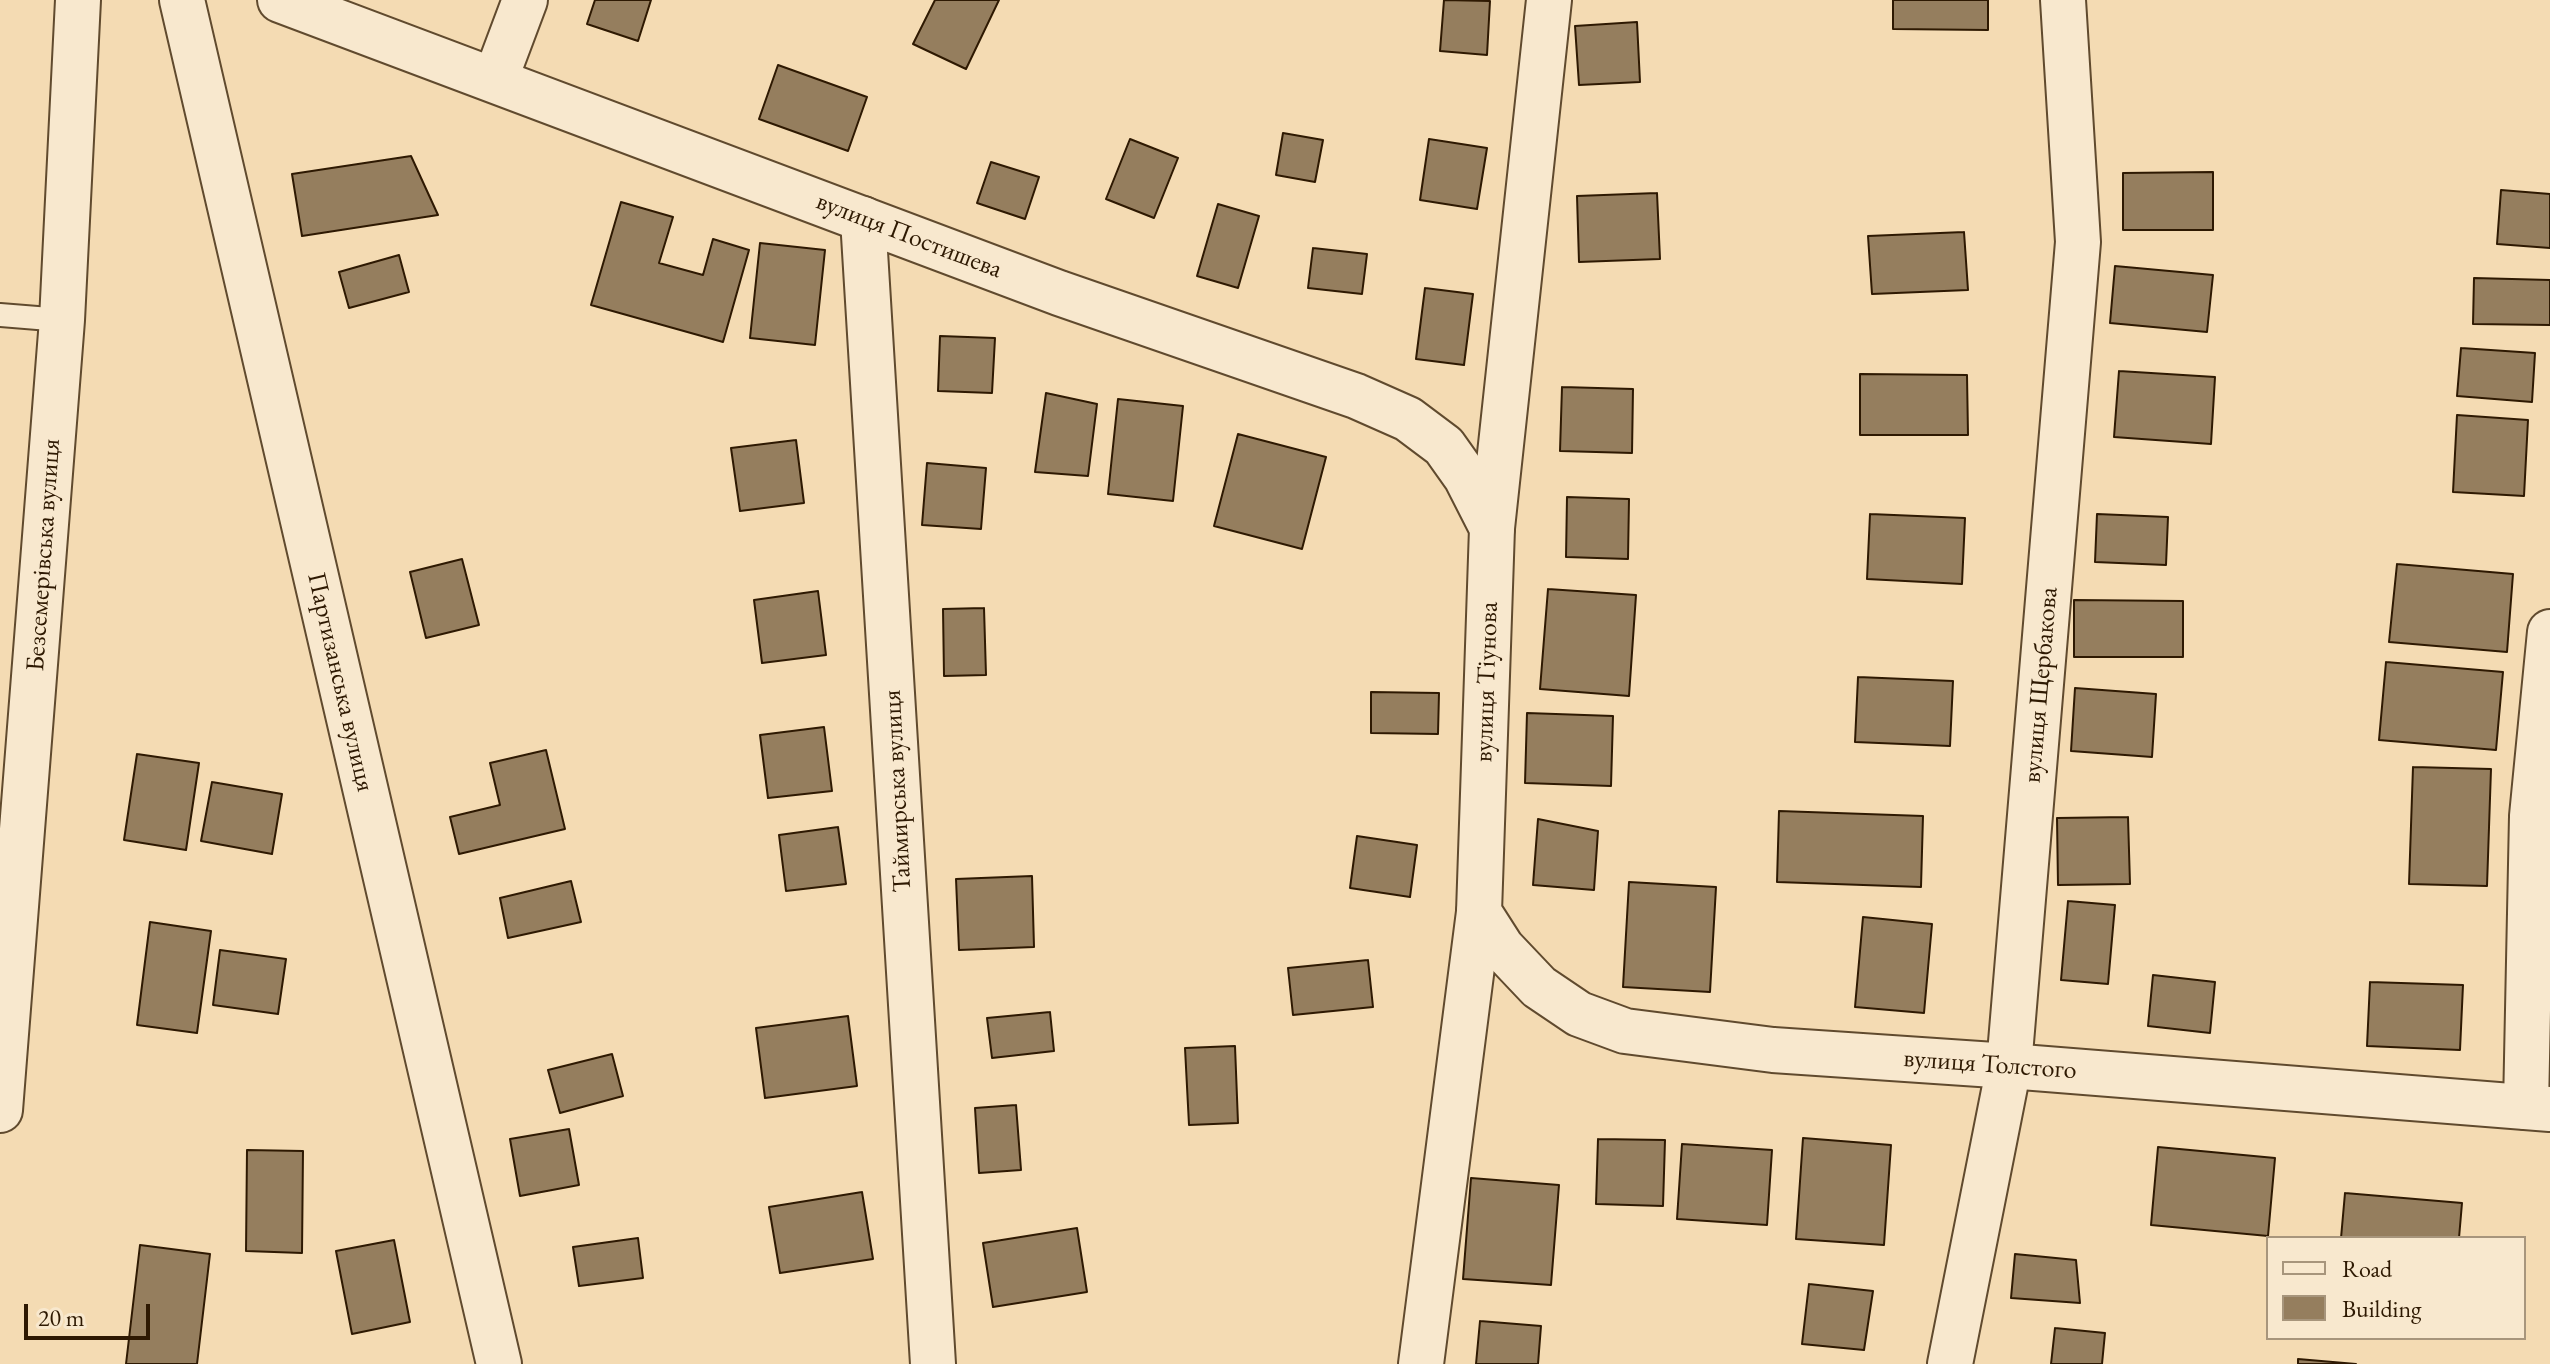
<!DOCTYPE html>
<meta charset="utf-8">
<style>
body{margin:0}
#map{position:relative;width:2550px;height:1364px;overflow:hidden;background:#f4dbb3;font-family:"EB Garamond",serif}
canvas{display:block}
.legend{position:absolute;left:2266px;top:1236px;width:260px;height:104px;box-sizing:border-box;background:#f8e8ce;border:2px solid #a7957c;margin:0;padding:10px 14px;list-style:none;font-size:24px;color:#2e1902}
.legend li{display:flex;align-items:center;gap:16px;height:40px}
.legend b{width:40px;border:2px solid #a7957c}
.scale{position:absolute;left:24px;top:1304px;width:126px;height:36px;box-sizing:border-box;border:4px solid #2e1902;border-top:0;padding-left:10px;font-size:24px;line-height:28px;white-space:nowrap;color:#2e1902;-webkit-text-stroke:6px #f8e8ce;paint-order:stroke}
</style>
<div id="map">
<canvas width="2550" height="1364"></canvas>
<ul class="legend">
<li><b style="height:10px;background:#f8e8ce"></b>Road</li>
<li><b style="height:22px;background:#957e5e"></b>Building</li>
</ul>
<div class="scale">20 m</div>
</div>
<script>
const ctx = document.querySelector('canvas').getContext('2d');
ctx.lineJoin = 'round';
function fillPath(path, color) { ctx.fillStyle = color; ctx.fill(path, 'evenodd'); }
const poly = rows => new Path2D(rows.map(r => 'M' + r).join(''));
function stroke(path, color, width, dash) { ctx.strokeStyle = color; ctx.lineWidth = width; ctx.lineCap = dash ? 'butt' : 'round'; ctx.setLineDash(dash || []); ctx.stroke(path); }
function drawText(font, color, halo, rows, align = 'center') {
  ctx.font = font + ' "EB Garamond",serif'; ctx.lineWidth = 7; ctx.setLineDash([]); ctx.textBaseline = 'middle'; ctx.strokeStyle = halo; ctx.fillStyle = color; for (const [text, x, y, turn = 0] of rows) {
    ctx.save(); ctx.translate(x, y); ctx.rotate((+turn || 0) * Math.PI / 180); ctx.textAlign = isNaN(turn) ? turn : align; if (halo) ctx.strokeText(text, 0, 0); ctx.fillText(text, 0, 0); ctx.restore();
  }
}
const building = poly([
 [595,0,651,0,638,41,587,24,595,0],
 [935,0,999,0,966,69,913,44,935,0],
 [1444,0,1490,1,1487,55,1440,51,1444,0],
 [1893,0,1988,0,1988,30,1893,29,1893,0],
 [1637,22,1640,82,1579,85,1575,26,1637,22],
 [778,65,867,97,848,151,759,119,778,65],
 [1283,133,1323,140,1315,182,1276,175,1283,133],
 [1130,139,1178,158,1154,218,1106,199,1130,139],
 [1429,139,1487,148,1477,209,1420,200,1429,139],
 [411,156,438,215,302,236,292,174,411,156],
 [991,162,1039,177,1025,219,977,203,991,162],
 [2213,172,2213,230,2123,230,2123,173,2213,172],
 [2501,190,2550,194,2550,248,2497,244,2501,190],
 [1657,193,1660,259,1579,262,1577,196,1657,193],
 [621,202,673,217,659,263,703,275,713,239,749,250,723,342,591,305,621,202],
 [1218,204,1259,216,1238,288,1197,276,1218,204],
 [1964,232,1968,290,1872,294,1868,236,1964,232],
 [760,243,825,250,815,345,750,338,760,243],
 [1313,248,1367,254,1362,294,1308,288,1313,248],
 [399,255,409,292,349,308,339,272,399,255],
 [2115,266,2213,275,2207,332,2110,323,2115,266],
 [2474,278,2550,280,2550,325,2473,324,2474,278],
 [1425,288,1473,294,1464,365,1416,359,1425,288],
 [940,336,995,338,992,393,938,391,940,336],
 [2461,348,2535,353,2532,402,2457,396,2461,348],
 [2119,371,2215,377,2211,444,2114,437,2119,371],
 [1860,374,1967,375,1968,435,1860,435,1860,374],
 [1562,387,1633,389,1632,453,1560,451,1562,387],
 [1046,393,1097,404,1088,476,1035,472,1046,393],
 [1118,399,1183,406,1173,501,1108,494,1118,399],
 [2457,415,2528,420,2524,496,2453,492,2457,415],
 [1238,434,1326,457,1302,549,1214,526,1238,434],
 [796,440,804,503,740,511,731,448,796,440],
 [927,463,986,468,981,529,922,525,927,463],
 [1567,497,1629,499,1628,559,1566,557,1567,497],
 [1870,514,1965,518,1962,584,1867,579,1870,514],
 [2097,514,2168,517,2166,565,2095,562,2097,514],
 [462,559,479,625,426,638,410,572,462,559],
 [2397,564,2513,574,2507,652,2389,642,2397,564],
 [1548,589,1636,595,1629,696,1540,689,1548,589],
 [818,591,826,655,762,663,754,600,818,591],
 [2074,600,2183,601,2183,657,2074,657,2074,600],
 [984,608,986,675,944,676,943,609,984,608],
 [2386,662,2503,672,2496,750,2379,740,2386,662],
 [1858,677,1953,681,1950,746,1855,742,1858,677],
 [2075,688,2156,694,2152,757,2071,751,2075,688],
 [1371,692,1439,693,1438,734,1371,733,1371,692],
 [1527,713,1613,716,1611,786,1525,783,1527,713],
 [824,727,832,791,768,798,760,735,824,727],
 [546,750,565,829,459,854,450,817,500,805,490,763,546,750],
 [137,754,199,763,186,850,124,840,137,754],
 [2413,767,2491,769,2487,886,2409,884,2413,767],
 [212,782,282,794,272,854,201,841,212,782],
 [1779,811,1923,816,1921,887,1777,882,1779,811],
 [2128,817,2130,884,2058,885,2057,818,2128,817],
 [1538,819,1598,831,1594,890,1533,885,1538,819],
 [838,827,846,884,786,891,779,835,838,827],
 [1357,836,1417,845,1410,897,1350,888,1357,836],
 [1032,876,1034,947,959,950,956,879,1032,876],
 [571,881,581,922,508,938,500,898,571,881],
 [1629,882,1716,887,1710,992,1623,987,1629,882],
 [2068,901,2115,905,2108,984,2061,980,2068,901],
 [1863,917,1932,924,1924,1013,1855,1007,1863,917],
 [150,922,211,931,197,1033,137,1025,150,922],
 [220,950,286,959,278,1014,213,1005,220,950],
 [1368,960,1373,1007,1293,1015,1288,968,1368,960],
 [2153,975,2215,982,2210,1033,2148,1026,2153,975],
 [2370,982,2463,985,2460,1050,2367,1046,2370,982],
 [1050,1012,1054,1051,992,1058,987,1018,1050,1012],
 [848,1016,857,1086,765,1098,756,1028,848,1016],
 [1235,1046,1238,1123,1189,1125,1185,1048,1235,1046],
 [612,1054,623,1096,560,1113,548,1070,612,1054],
 [1016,1105,1021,1170,979,1173,975,1108,1016,1105],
 [569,1129,579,1185,520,1196,510,1139,569,1129],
 [1803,1138,1891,1145,1884,1245,1796,1239,1803,1138],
 [1598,1139,1665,1140,1663,1206,1596,1204,1598,1139],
 [1682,1144,1772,1150,1767,1225,1677,1219,1682,1144],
 [2158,1147,2275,1158,2268,1236,2151,1225,2158,1147],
 [247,1150,303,1151,302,1253,246,1251,247,1150],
 [1471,1178,1559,1185,1551,1285,1463,1279,1471,1178],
 [862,1192,873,1259,780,1273,769,1207,862,1192],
 [2345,1193,2462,1203,2459,1238,2341,1238,2345,1193],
 [1077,1228,1087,1292,993,1307,983,1243,1077,1228],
 [638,1238,643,1278,579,1286,573,1247,638,1238],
 [394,1240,410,1322,352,1334,336,1251,394,1240],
 [140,1245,210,1254,197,1364,126,1364,140,1245],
 [2015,1254,2076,1260,2080,1303,2011,1298,2015,1254],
 [1809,1284,1873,1291,1864,1350,1802,1344,1809,1284],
 [1480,1321,1541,1326,1538,1364,1476,1364,1480,1321],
 [2055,1328,2105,1333,2102,1364,2051,1364,2055,1328],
 [2298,1359,2356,1364,2298,1364,2298,1359]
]);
const service = poly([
 [0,315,62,320]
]);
const minor = poly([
 [495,80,525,0],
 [863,219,933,1364],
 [1492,528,1549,0],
 [2526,1107,2532,816,2550,632],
 [0,1110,62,320,78,0],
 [1421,1364,1479,912],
 [1950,1364,2009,1066,2078,242,2063,0]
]);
const tertiary = poly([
 [182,0,499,1364],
 [280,0,1059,293,1356,396,1408,419,1444,446,1466,477,1492,528,1479,912,1502,948,1539,987,1579,1014,1625,1031,1773,1050,2009,1066,2550,1109]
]);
const streetNames = [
 ["вулиця Постишева",909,236,21],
 ["Безсемерівська вулиця",44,555,-86],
 ["Партизанська вулиця",340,682,77],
 ["вулиця Тіунова",1487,682,-88],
 ["вулиця Щербакова",2041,685,-85],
 ["Таймирська вулиця",898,791,-93],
 ["вулиця Толстого",1990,1065,4]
];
fillPath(building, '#957e5e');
stroke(building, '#2e1902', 2);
stroke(service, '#604a2e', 26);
stroke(minor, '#604a2e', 48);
stroke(tertiary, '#604a2e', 48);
stroke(service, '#f8e8ce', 22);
stroke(minor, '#f8e8ce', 44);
stroke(tertiary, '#f8e8ce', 44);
drawText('26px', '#2e1902', '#f8e8ce', streetNames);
</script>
